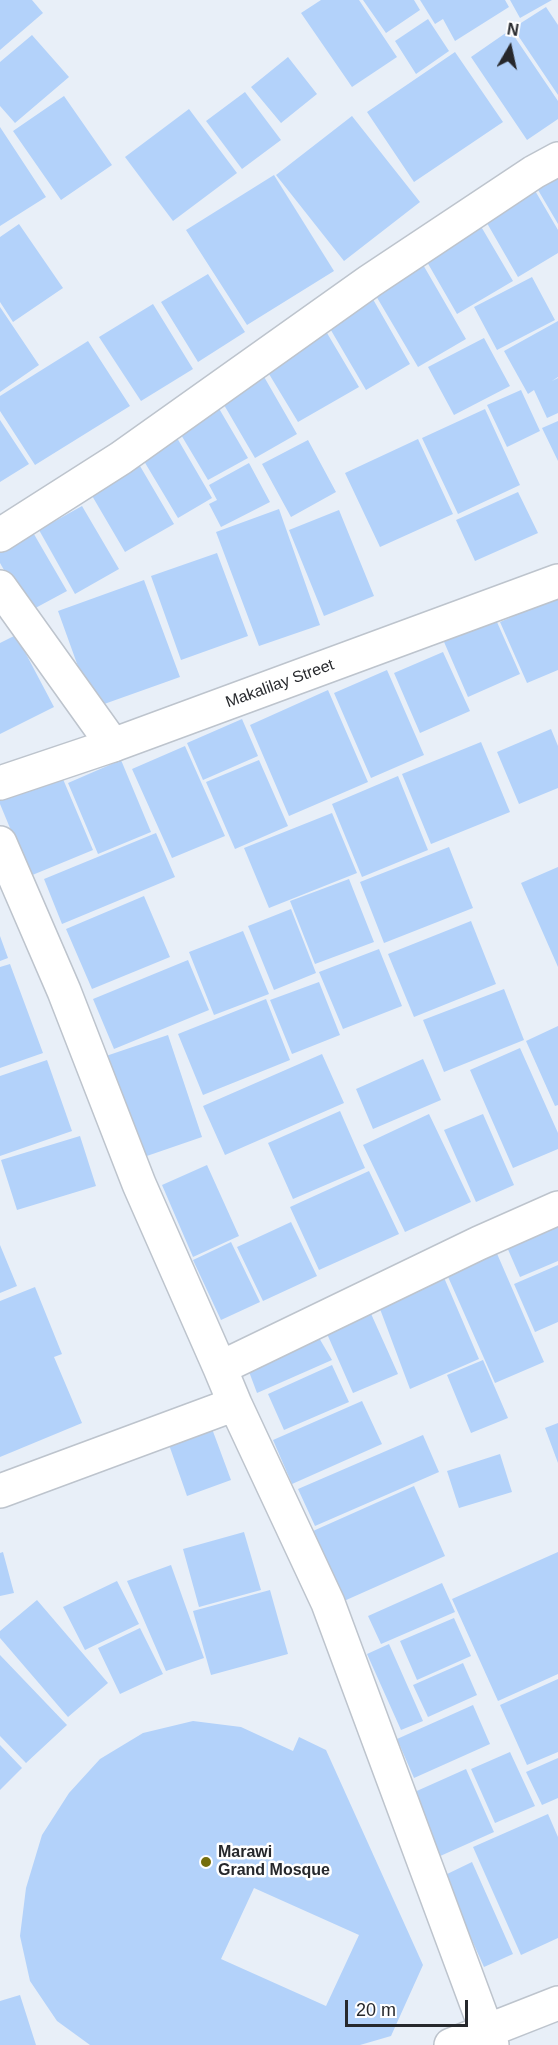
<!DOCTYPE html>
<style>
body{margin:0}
#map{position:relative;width:558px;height:2045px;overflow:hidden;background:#e8eff8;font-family:Helvetica,sans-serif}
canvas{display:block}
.north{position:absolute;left:480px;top:18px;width:60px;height:60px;-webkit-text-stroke:4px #fff;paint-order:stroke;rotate:9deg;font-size:16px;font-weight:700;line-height:24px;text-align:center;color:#26282c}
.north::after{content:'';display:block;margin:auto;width:21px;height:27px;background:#26282c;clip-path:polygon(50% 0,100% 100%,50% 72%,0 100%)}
.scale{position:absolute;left:345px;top:2000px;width:123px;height:27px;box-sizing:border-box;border:3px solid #26282c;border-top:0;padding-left:8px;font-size:18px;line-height:21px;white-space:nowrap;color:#26282c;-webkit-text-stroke:4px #fff;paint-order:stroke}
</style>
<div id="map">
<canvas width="558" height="2045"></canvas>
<div class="north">N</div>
<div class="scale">20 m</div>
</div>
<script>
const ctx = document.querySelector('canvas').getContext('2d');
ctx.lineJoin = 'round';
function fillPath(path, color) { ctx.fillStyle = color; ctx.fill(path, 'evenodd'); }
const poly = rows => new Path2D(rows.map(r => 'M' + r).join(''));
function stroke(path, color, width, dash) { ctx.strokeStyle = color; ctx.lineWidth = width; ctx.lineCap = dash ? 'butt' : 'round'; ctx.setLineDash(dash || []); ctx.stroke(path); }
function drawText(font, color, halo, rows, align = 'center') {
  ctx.font = font + ' Helvetica,sans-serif'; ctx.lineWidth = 5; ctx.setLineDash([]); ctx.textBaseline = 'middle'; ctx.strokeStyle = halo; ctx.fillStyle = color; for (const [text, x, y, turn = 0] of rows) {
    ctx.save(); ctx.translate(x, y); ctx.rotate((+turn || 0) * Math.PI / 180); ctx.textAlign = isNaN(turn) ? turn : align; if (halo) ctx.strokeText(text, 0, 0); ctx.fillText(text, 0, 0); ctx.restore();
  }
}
const building = poly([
 [0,0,32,0,43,13,0,50],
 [321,0,359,0,397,57,352,87,301,13],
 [363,0,414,0,420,10,386,33],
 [420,0,505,0,509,7,455,41,443,19,435,24],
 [510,0,552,0,520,18],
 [546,7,558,25,558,95,513,28],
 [428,19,449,51,416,74,395,41],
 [510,30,558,101,558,119,527,140,471,57],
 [32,35,69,77,15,123,0,106,0,62],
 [455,52,503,122,414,182,367,112],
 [288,57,317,94,281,123,251,87],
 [245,92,281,140,242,169,206,121],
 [64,96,112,165,61,200,13,131],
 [189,109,237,173,173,221,125,157],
 [352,116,420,202,344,261,276,175],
 [0,127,46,197,0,226],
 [558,163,558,224,531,178],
 [274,175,334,271,247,325,186,230],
 [530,182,558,230,558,253,518,277,480,211],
 [479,223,513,281,457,314,423,255],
 [19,224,63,288,13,322,0,302,0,237],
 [418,256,466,339,418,367,369,284],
 [208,274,245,332,198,362,161,302],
 [532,277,555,320,497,350,474,307],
 [370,294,410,364,366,390,325,320],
 [153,304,193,369,141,401,99,337],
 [0,307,39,365,0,392],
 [558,321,558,377,552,381,558,378,558,413,547,418,534,390,528,394,504,351],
 [327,333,359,387,298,422,266,369],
 [484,338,510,386,454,415,428,367],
 [88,341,130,406,35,465,0,411,0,396],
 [263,375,297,434,255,458,220,398],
 [521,390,540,431,507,447,487,405],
 [214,400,248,458,208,480,174,423],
 [485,409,520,485,458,514,422,438],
 [0,420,29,464,0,482],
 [558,421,558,461,542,428],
 [173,431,212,498,178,518,138,451],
 [418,439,453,514,380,547,345,473],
 [308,440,336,492,291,517,262,464],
 [249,463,270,502,221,527,209,504,217,500,209,485],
 [140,466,174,524,125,552,91,494],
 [518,492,538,533,475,561,456,520],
 [82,506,119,569,75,594,39,530],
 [279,509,320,625,259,646,216,532],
 [339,510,374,596,324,616,289,530],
 [31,529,67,591,28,612,0,563,0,547],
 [217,553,248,636,181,660,151,576],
 [144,580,180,677,93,708,58,611],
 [558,597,558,670,527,683,500,622],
 [493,613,520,674,468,697,441,635],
 [16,635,54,707,0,734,0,643],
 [443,652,470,711,420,733,394,673],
 [387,670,424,755,371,778,334,693],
 [328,690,368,782,289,816,250,725],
 [242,719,258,756,203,780,187,743],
 [551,729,558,746,558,788,519,804,497,752],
 [481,742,510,812,431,844,402,774],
 [185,746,225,836,172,858,132,769],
 [121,760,151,832,98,854,68,783],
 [259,760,288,826,235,849,206,782],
 [60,772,93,850,30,876,0,804,0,797],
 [398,776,428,850,362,877,332,804],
 [332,813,357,873,269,908,244,848],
 [156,833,175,877,62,924,44,879],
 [449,847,473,908,384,943,360,882],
 [558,867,558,967,521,883],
 [349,879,374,942,315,964,290,901],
 [144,896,170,957,92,989,66,929],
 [291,909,316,973,274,990,248,926],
 [471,921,496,984,414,1017,388,954],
 [243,931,269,994,214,1015,189,952],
 [0,936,8,958,0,961],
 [379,949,402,1006,343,1029,319,972],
 [188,960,209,1010,114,1049,93,999],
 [10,964,43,1053,0,1068,0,967],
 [319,982,340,1035,292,1054,270,1000],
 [504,989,524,1040,444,1072,423,1020],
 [266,999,290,1060,203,1095,178,1034],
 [558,1026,558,1105,555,1106,526,1041],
 [168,1035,202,1137,141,1158,106,1056],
 [520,1048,558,1133,558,1149,513,1168,470,1070],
 [322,1054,344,1103,225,1155,203,1106],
 [423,1059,441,1100,373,1129,356,1089],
 [47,1060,72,1131,0,1156,0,1076],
 [340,1111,365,1168,293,1199,268,1143],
 [429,1114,471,1202,405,1232,363,1145],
 [483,1114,514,1185,476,1202,444,1130],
 [80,1136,96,1186,17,1210,1,1160],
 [207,1165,239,1236,193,1257,162,1185],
 [369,1171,399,1234,319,1270,290,1207],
 [558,1215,558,1261,520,1277,503,1238],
 [291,1222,317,1276,263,1301,237,1247],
 [231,1242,260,1302,221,1320,193,1260],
 [0,1245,17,1286,0,1293],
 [495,1249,544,1362,495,1383,445,1270],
 [558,1265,558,1322,535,1332,514,1284],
 [442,1273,479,1359,410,1389,377,1301],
 [35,1287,62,1354,54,1357,82,1423,0,1457,0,1301],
 [368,1307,398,1374,353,1393,324,1327],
 [315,1331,332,1360,257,1393,245,1361],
 [483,1360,508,1418,471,1433,447,1375],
 [332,1365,349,1402,284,1430,268,1394],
 [362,1401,382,1444,292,1484,273,1440],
 [558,1423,558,1463,545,1428],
 [211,1426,231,1480,187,1496,168,1442],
 [423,1435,439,1472,315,1526,298,1489],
 [500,1454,512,1492,459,1508,447,1471],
 [414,1486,445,1556,344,1601,313,1531],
 [244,1532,261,1590,199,1607,183,1549],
 [3,1552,14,1593,0,1596,0,1553],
 [558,1552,558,1674,498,1701,452,1599],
 [171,1565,204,1658,166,1671,127,1581],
 [117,1581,139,1624,85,1650,63,1607],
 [442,1583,455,1612,381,1644,368,1616],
 [270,1590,288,1654,211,1675,193,1611],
 [37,1600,108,1683,68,1717,0,1638,0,1631],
 [454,1618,471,1656,417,1680,400,1641],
 [140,1628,163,1674,120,1694,98,1648],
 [389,1644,423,1721,401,1730,367,1654],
 [0,1655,67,1725,26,1763,0,1736],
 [463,1663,477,1695,428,1717,413,1685],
 [558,1679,558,1752,527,1765,500,1705],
 [473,1705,490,1744,414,1778,397,1739],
 [193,1721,241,1727,293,1751,299,1737,326,1750,423,1965,391,2036,360,2045,90,2045,57,2021,30,1981,20,1936,26,1888,42,1835,69,1793,100,1759,143,1733],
 [254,1888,359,1935,326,2006,221,1959],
 [0,1745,22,1768,0,1790],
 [510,1752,535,1806,495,1823,471,1769],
 [558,1758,558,1798,542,1805,526,1772],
 [466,1769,494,1832,438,1857,410,1794],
 [548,1814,558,1837,558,1938,521,1955,473,1847],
 [472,1862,513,1954,484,1967,443,1876],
 [20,1995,36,2045,0,2045,0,2001]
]);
const street = poly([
 [0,535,121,458,370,281,534,172,558,159],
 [0,587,113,745],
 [0,843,64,991,139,1184,220,1368,235,1404,328,1603,492,2045],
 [220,1368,479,1243,558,1208],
 [0,1491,235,1404],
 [451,2045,558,2003]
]);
const secondary = poly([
 [0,783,113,745,558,581]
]);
const markers = [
 [206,1862,6,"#756e0c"]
];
const streetNames = [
 ["Makalilay Street",280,684,-20]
];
const poiNames = [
 ["Marawi",218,1853],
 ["Grand Mosque",218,1871]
];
fillPath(building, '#b3d2fa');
stroke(street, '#bdc4cd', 36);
stroke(secondary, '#bdc4cd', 36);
stroke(street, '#fff', 33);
stroke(secondary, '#fff', 33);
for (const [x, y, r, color] of markers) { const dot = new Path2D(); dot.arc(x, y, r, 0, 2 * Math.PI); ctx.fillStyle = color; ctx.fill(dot); stroke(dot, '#fff', 2); }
drawText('16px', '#26282c', '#fff', streetNames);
drawText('bold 16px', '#26282c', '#fff', poiNames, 'left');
</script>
